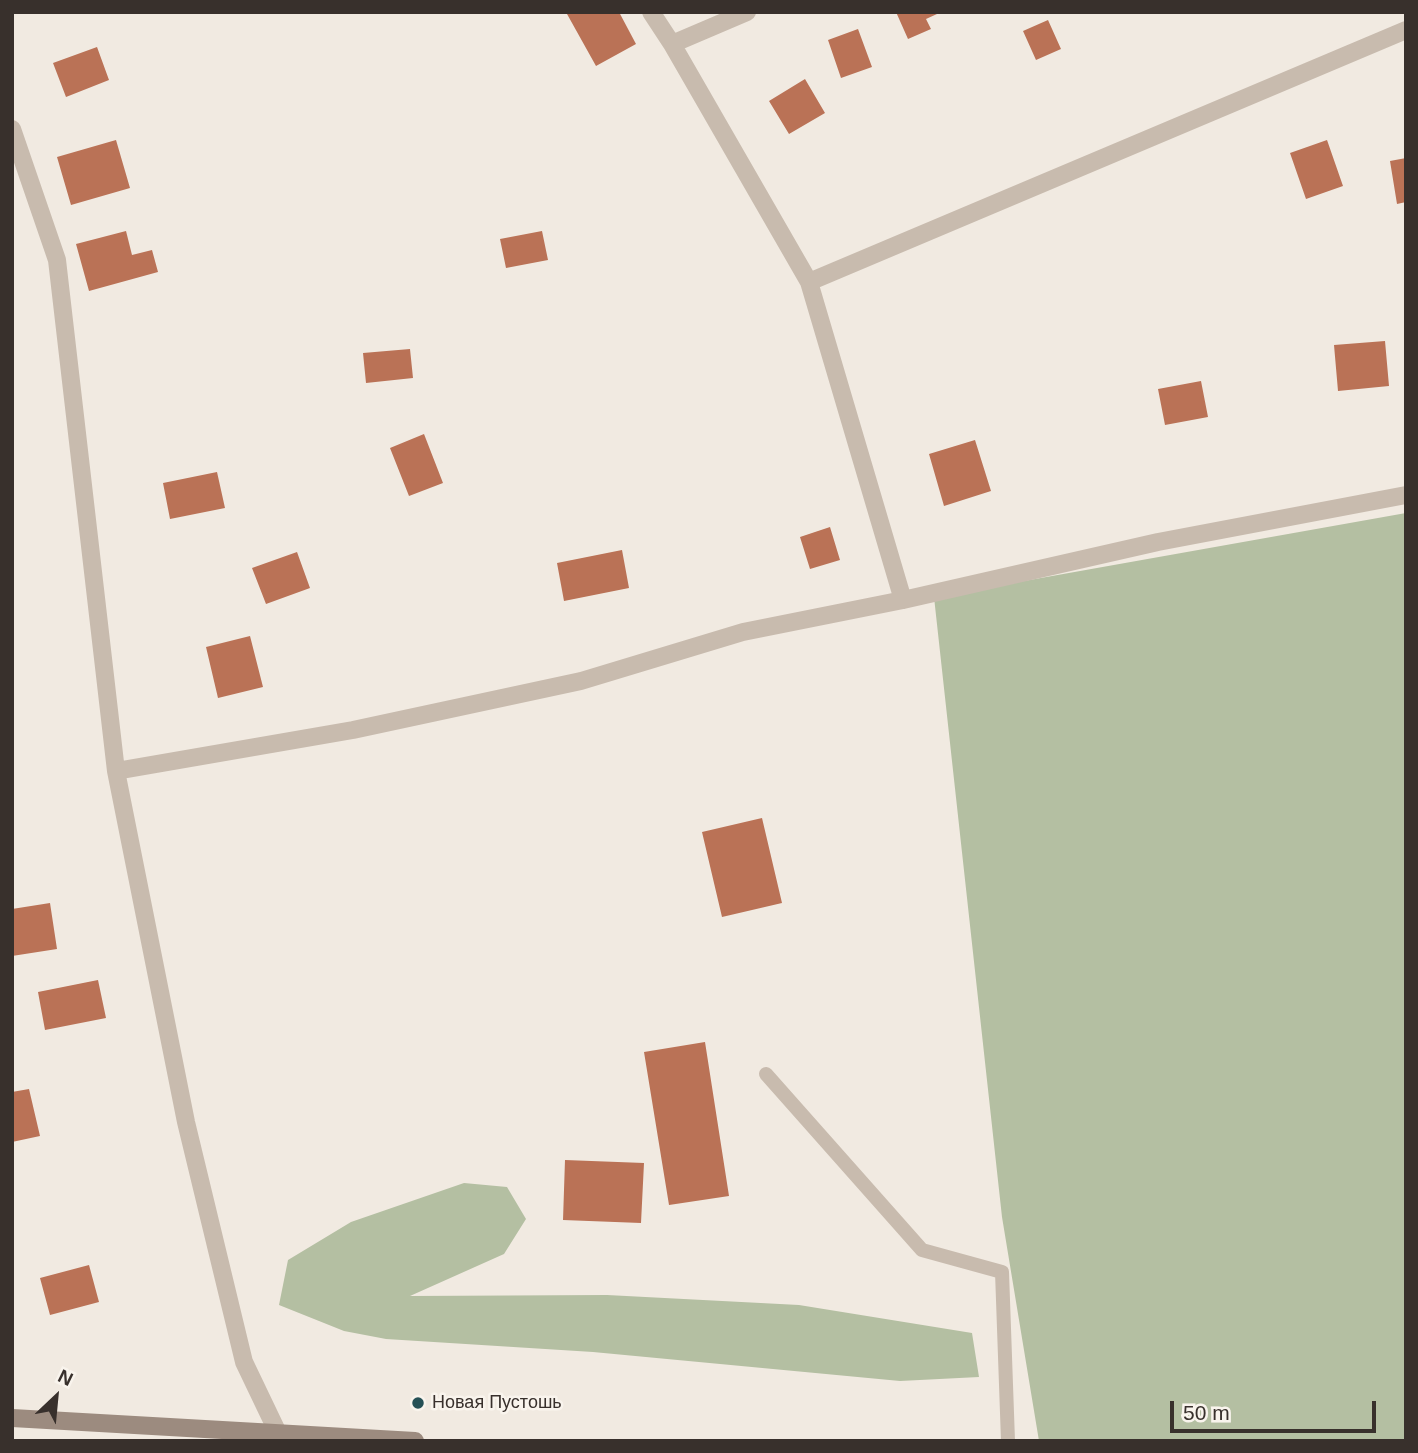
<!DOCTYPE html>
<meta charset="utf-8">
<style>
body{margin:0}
#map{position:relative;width:1418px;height:1453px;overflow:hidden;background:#f1eae1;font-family:Helvetica,sans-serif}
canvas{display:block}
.frame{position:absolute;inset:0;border:14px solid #38302c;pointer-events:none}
.north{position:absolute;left:21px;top:1362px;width:70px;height:70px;-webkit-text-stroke:5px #f9f4ed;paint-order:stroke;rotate:26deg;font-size:19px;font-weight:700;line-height:28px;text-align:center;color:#38302c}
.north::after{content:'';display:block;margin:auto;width:24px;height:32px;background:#38302c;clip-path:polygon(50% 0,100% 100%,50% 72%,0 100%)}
.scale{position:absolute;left:1170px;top:1401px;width:206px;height:32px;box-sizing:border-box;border:4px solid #38302c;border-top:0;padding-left:9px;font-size:21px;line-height:24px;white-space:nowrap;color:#38302c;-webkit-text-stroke:5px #f9f4ed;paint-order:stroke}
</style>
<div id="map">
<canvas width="1418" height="1453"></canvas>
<div class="frame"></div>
<div class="north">N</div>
<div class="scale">50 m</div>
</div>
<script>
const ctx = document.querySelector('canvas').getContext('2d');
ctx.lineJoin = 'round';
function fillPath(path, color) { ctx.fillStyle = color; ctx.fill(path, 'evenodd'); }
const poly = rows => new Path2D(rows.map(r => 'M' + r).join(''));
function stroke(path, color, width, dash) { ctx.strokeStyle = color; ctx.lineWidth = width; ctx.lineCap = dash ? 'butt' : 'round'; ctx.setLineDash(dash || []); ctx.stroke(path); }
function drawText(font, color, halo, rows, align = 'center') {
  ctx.font = font + ' Helvetica,sans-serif'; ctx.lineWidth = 5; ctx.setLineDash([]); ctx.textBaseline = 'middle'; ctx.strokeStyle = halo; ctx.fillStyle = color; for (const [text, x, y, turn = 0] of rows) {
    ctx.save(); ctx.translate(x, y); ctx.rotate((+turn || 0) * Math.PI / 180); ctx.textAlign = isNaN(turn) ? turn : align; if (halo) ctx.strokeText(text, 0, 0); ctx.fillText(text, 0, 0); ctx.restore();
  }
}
const green = poly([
 [1406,513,1406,1441,1039,1441,1002,1217,934,597],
 [464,1183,507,1187,526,1219,504,1254,410,1296,607,1295,799,1305,972,1333,979,1377,900,1381,593,1352,386,1339,344,1331,279,1305,288,1260,351,1222]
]);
const building = poly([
 [571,12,619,12,636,44,596,66,567,14],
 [896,12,937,12,937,14,926,19,931,29,908,39],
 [1048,20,1061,49,1036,60,1023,31],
 [858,29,872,67,841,78,828,40],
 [97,47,109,80,66,97,53,63],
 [805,79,825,113,789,134,769,101],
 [116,140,130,188,71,205,57,157],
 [1327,140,1343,186,1306,199,1290,153],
 [1406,158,1406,202,1397,204,1390,161],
 [126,231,132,255,152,250,158,272,89,291,76,244],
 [542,231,548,260,506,268,500,239],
 [1385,341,1389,386,1338,391,1334,345],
 [410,349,413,378,366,383,363,353],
 [1201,381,1208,417,1165,425,1158,389],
 [424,434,443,483,409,496,390,448],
 [975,440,991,491,944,506,929,454],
 [217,472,225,508,170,519,163,483],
 [830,527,840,560,810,569,800,537],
 [622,550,629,588,564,601,557,563],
 [297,552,310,588,266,604,252,568],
 [250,636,263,687,218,698,206,647],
 [762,818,782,903,722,917,702,832],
 [50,903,57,949,12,956,12,909],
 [98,980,106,1018,45,1030,38,992],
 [705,1042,729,1196,669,1205,644,1052],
 [29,1089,40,1136,12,1142,12,1092],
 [565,1160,644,1163,641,1223,563,1220],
 [89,1265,99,1302,50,1315,40,1278]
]);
const lane = poly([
 [766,1074,922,1250,1002,1272,1008,1441]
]);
const street = poly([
 [651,12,672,44,809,282,903,600],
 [672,44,747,12],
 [12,129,57,260,116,771,186,1122,244,1362,277,1431],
 [809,282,1406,30],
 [116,771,353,730,581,681,743,632,903,600,1158,542,1406,495]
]);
const secondary = poly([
 [12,1418,415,1441]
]);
const markers = [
 [418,1403,7,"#255055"]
];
const poiNames = [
 ["Новая Пустошь",432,1403]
];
fillPath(green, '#b4bfa2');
fillPath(building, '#ba7256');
stroke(lane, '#c8bbae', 14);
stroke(street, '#c8bbae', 18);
stroke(secondary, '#9c8b7f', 18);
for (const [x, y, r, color] of markers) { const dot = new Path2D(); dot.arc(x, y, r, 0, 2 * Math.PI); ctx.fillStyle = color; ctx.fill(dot); stroke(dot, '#f9f4ed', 2.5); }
drawText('18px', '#38302c', '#f9f4ed', poiNames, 'left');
</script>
